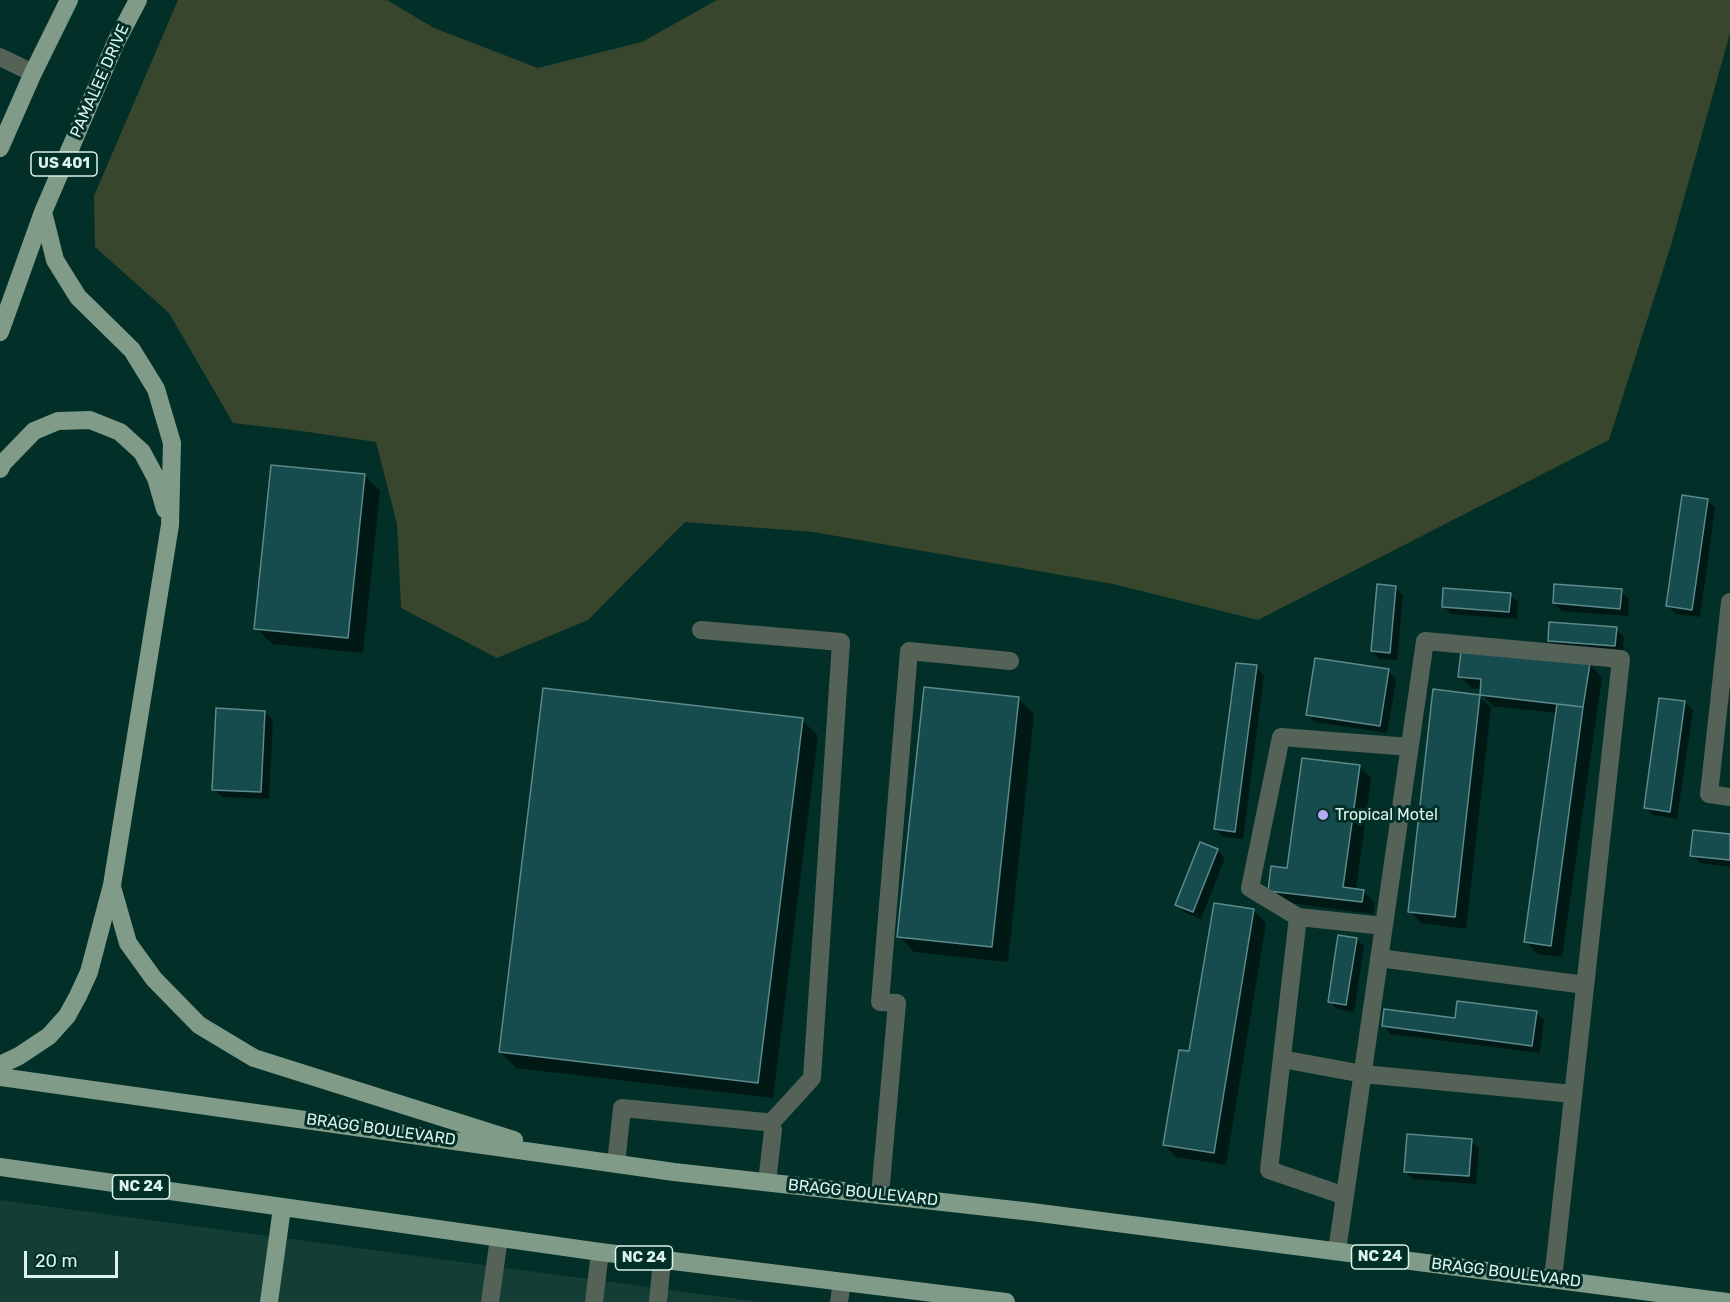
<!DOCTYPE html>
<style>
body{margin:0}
#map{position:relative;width:1730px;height:1302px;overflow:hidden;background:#022f27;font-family:Rubik,sans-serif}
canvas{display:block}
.scale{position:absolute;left:24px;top:1251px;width:94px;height:27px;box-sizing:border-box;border:3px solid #ddf4ed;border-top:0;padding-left:8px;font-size:18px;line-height:21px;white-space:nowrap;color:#ddf4ed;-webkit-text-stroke:4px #022f27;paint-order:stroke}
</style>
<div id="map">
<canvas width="1730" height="1302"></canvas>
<div class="scale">20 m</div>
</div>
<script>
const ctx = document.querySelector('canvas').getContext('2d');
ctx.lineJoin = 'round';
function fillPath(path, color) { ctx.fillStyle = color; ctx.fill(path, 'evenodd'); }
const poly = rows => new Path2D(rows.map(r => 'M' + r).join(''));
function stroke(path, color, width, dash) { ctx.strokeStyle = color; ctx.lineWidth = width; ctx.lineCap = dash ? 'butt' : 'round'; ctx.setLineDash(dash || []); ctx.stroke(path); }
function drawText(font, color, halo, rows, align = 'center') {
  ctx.font = font + ' Rubik,sans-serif'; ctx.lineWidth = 6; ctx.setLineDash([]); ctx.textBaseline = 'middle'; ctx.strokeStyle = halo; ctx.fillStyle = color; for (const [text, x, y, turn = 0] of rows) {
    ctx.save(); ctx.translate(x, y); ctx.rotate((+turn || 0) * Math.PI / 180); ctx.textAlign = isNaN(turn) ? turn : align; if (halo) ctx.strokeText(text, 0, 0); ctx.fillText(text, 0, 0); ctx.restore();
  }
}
const built = poly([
 [0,1200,760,1302,0,1302]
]);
const green = poly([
 [178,0,387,0,434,28,538,68,642,42,717,0,1730,0,1730,33,1671,245,1609,440,1258,620,1113,584,813,532,685,522,588,620,497,658,401,608,397,524,376,442,301,431,233,423,169,313,95,247,94,196]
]);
const shadow = poly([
 [364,475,380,491,363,653,272,644,256,628],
 [1707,500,1715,508,1700,617,1676,614,1668,606],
 [1395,587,1403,595,1397,660,1380,659,1372,651],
 [1621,591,1629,599,1628,616,1562,611,1554,603],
 [1510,594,1518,602,1517,619,1451,614,1443,606],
 [1616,629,1624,637,1623,654,1557,648,1549,641],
 [1590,665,1602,677,1562,957,1538,954,1526,942,1557,713,1493,706,1481,694,1482,689,1472,688,1460,676],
 [1256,667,1264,675,1243,839,1223,837,1215,829],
 [1388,671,1396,679,1387,733,1315,722,1307,714],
 [1479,696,1491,708,1466,929,1421,923,1410,911],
 [1018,698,1034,714,1008,962,914,952,899,936],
 [1685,702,1693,710,1677,819,1653,815,1646,808],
 [265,712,273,720,269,799,222,797,214,789],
 [802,720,818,736,773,1098,516,1068,500,1052],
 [1359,766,1371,778,1356,890,1363,891,1375,903,1373,914,1282,902,1270,890,1288,870],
 [1730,836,1730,867,1700,863,1692,855],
 [1217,850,1225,858,1201,919,1184,912,1177,904],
 [1254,911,1266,923,1226,1165,1176,1157,1164,1145,1191,1053],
 [1357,939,1364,947,1354,1012,1337,1009,1329,1001],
 [1536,1013,1544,1020,1540,1053,1391,1034,1383,1026],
 [1471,1141,1479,1148,1476,1184,1413,1179,1405,1171]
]);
const building = poly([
 [271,465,365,474,348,638,254,629,271,465],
 [1682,495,1708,499,1692,610,1666,606,1682,495],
 [1377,584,1396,586,1390,653,1371,651,1377,584],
 [1554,584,1622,589,1620,609,1553,603,1554,584],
 [1443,588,1511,593,1509,612,1442,607,1443,588],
 [1549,622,1617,627,1615,646,1548,641,1549,622],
 [1461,651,1590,663,1583,707,1480,695,1481,679,1458,677,1461,651],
 [1315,658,1389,669,1380,726,1306,715,1315,658],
 [1236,663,1257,665,1235,832,1214,829,1236,663],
 [924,687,1019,697,992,947,897,937,924,687],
 [543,688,803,718,758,1083,499,1052,543,688],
 [1433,689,1480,695,1455,917,1408,912,1433,689],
 [1659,698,1685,701,1670,812,1644,808,1659,698],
 [1557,704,1583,707,1551,946,1524,942,1557,704],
 [216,708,265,711,261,792,212,790,216,708],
 [1302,758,1360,765,1343,887,1364,890,1362,902,1268,891,1271,866,1287,868,1302,758],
 [1693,830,1730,834,1730,860,1690,856,1693,830],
 [1200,842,1218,849,1193,912,1175,905,1200,842],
 [1214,903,1254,909,1214,1153,1163,1145,1179,1050,1189,1051,1214,903],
 [1338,935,1357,938,1346,1005,1328,1002,1338,935],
 [1457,1001,1537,1011,1532,1046,1382,1026,1384,1009,1455,1018,1457,1001],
 [1407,1134,1472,1139,1469,1176,1404,1172,1407,1134]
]);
const minor = poly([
 [0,57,33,73],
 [1730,602,1709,794,1730,797],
 [701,630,841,642,812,1078,770,1124],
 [1298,917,1384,926],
 [1379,958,1585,985],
 [1282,1059,1363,1074,1573,1094],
 [616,1164,622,1108,765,1122,770,1124,773,1130,767,1182],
 [880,1195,897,1003,880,1002,909,651,1010,661],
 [1345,1196,1269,1170,1298,917,1250,888,1281,737,1410,747],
 [1337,1251,1425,641,1621,659,1553,1279],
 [490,1302,499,1238],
 [594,1302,600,1252],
 [658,1302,662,1260],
 [839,1302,842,1282]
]);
const major = poly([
 [0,148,33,73,69,0],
 [0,332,43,212,116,42,138,0],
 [0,469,3,463,34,431,58,421,90,420,120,432,142,452,156,478,165,509],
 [112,887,128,943,154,979,199,1025,254,1058,514,1140],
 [0,1065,19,1056,49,1036,67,1016,78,996,89,972,112,885,170,525,172,443,156,389,132,350,78,297,63,273,55,260,43,212],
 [0,1077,674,1172,1032,1212,1727,1302],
 [0,1167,600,1252,1006,1302],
 [269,1302,282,1208]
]);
const markers = [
 [1323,815,6,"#b5acf8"]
];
const shields = [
 [64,164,66],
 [141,1187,57],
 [1380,1257,57],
 [644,1258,57]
];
const shieldNames = [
 ["US 401",64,164],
 ["NC 24",141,1187],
 ["NC 24",1380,1257],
 ["NC 24",644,1258]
];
const streetNames = [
 ["PAMALEE DRIVE",100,81,-66],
 ["BRAGG BOULEVARD",381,1130,8],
 ["BRAGG BOULEVARD",863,1193,6],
 ["BRAGG BOULEVARD",1506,1273,7]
];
const poiNames = [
 ["Tropical Motel",1335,815]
];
fillPath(built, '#143e35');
fillPath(green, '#38462d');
fillPath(shadow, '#0007');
fillPath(building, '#174c4f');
stroke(building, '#5d8a8c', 1.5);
stroke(minor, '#546258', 18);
stroke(major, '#809c89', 18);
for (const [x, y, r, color] of markers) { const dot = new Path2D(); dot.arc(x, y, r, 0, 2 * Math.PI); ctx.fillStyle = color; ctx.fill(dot); stroke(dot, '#022f27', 2); }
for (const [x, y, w] of shields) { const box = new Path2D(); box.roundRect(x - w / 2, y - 12, w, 24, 4.5); ctx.fillStyle = '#022f27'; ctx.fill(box); stroke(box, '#ddf4ed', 1.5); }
drawText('bold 15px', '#ddf4ed', null, shieldNames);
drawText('16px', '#ddf4ed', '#022f27', streetNames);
drawText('16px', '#ddf4ed', '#022f27', poiNames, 'left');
</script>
